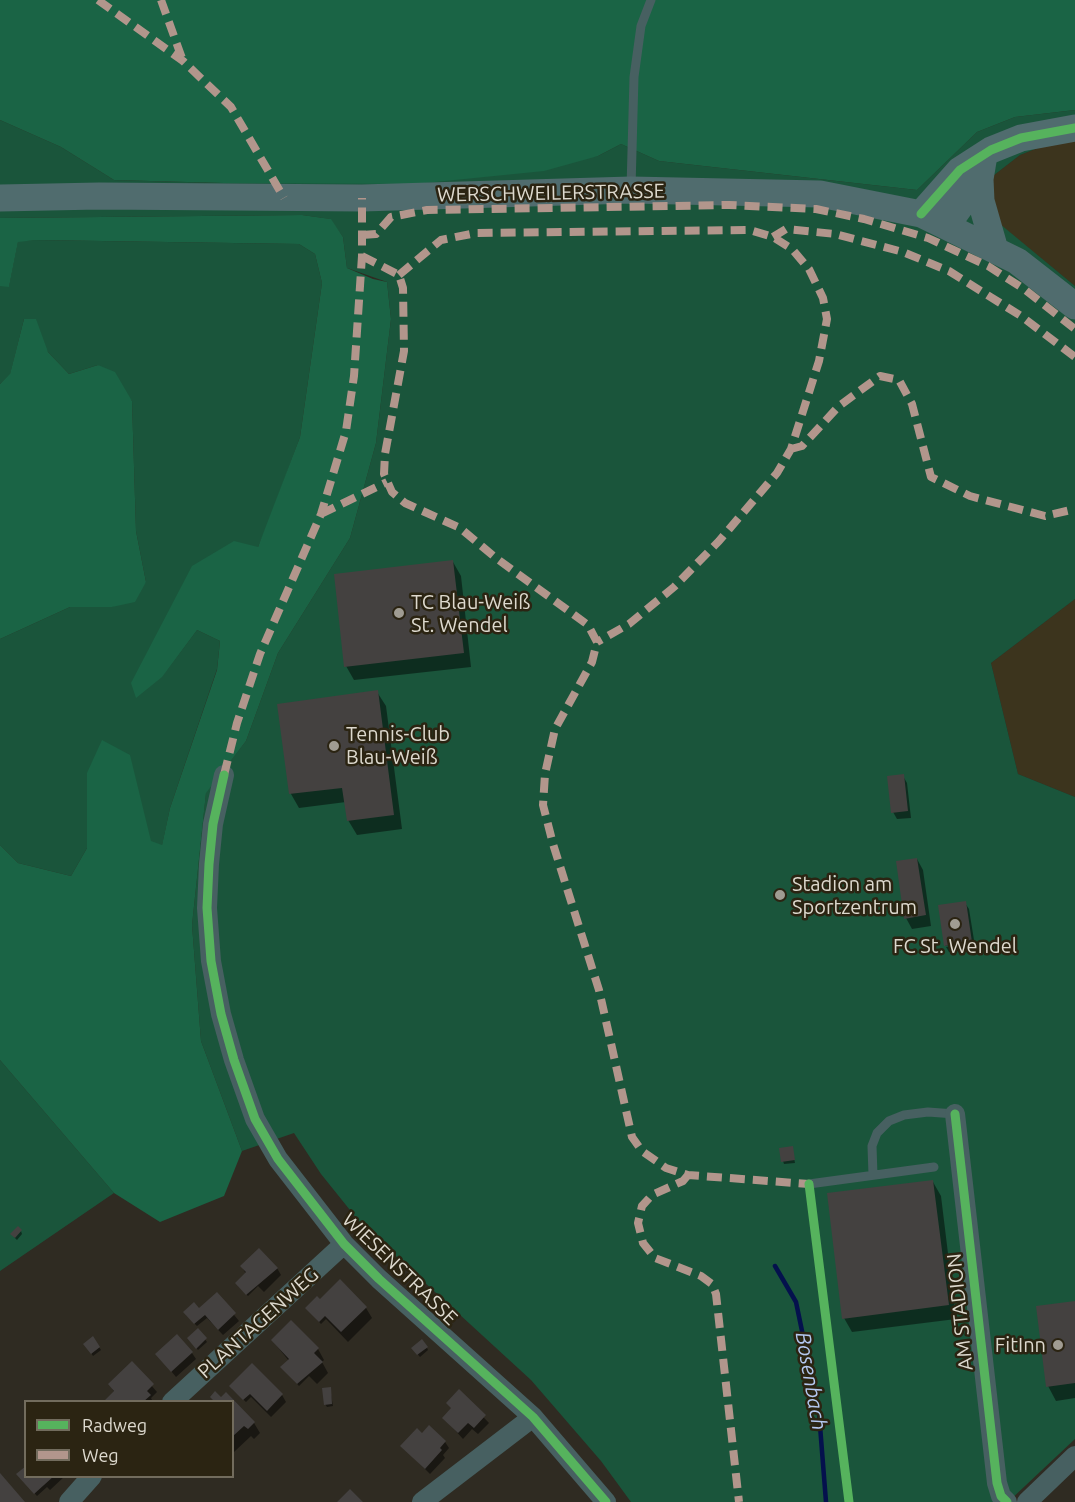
<!DOCTYPE html>
<meta charset="utf-8">
<style>
body{margin:0}
#map{position:relative;width:1075px;height:1502px;overflow:hidden;background:#2f2b22;font-family:Ubuntu,sans-serif}
canvas{display:block}
.legend{position:absolute;left:24px;top:1400px;width:210px;height:78px;box-sizing:border-box;background:#2b2412;border:2px solid #726c5d;margin:0;padding:8px 10px;list-style:none;font-size:18px;color:#ddd9ce}
.legend li{display:flex;align-items:center;gap:12px;height:30px}
.legend b{width:30px;border:2px solid #726c5d}
</style>
<div id="map">
<canvas width="1075" height="1502"></canvas>
<ul class="legend">
<li><b style="height:8px;background:#56b35d"></b>Radweg</li>
<li><b style="height:8px;background:#b2968c"></b>Weg</li>
</ul>
</div>
<script>
const ctx = document.querySelector('canvas').getContext('2d');
ctx.lineJoin = 'round';
function fillPath(path, color) { ctx.fillStyle = color; ctx.fill(path, 'evenodd'); }
const poly = rows => new Path2D(rows.map(r => 'M' + r).join(''));
function stroke(path, color, width, dash) { ctx.strokeStyle = color; ctx.lineWidth = width; ctx.lineCap = dash ? 'butt' : 'round'; ctx.setLineDash(dash || []); ctx.stroke(path); }
function drawText(font, color, halo, rows, align = 'center') {
  ctx.font = font + ' Ubuntu,sans-serif'; ctx.lineWidth = 5; ctx.setLineDash([]); ctx.textBaseline = 'middle'; ctx.strokeStyle = halo; ctx.fillStyle = color; for (const [text, x, y, turn = 0] of rows) {
    ctx.save(); ctx.translate(x, y); ctx.rotate((+turn || 0) * Math.PI / 180); ctx.textAlign = isNaN(turn) ? turn : align; if (halo) ctx.strokeText(text, 0, 0); ctx.fillText(text, 0, 0); ctx.restore();
  }
}
const built = poly([
 [1075,137,1075,286,987,214,989,179,1020,155,1058,140],
 [1075,599,1075,797,1018,774,991,663]
]);
const green = poly([
 [1075,110,1075,137,1058,140,1020,155,989,179,988,214,1075,286,1075,599,991,663,1018,774,1075,797,1075,1439,1008,1502,631,1502,601,1461,531,1380,362,1225,321,1174,294,1133,242,1151,201,1041,192,925,206,792,246,741,278,653,350,538,376,443,391,319,387,282,347,268,343,237,330,219,302,215,0,218,0,120,61,147,114,180,223,183,598,156,621,144,659,161,917,190,977,132,1015,117],
 [36,240,299,244,315,254,322,283,300,437,266,529,258,547,162,677,197,630,220,641,217,669,170,808,162,846,151,842,87,773,87,848,71,876,18,863,0,845,0,639,70,607,112,607,146,582,136,531,132,401,98,365,69,374,48,352,24,319,10,375,0,384,0,286,9,286,18,241],
 [0,1060,114,1193,0,1271]
]);
const forest = poly([
 [0,0,1075,0,1075,110,1015,117,977,132,917,190,659,161,621,144,598,156,544,171,415,184,223,183,114,180,61,147,0,120],
 [302,215,331,219,343,237,347,268,373,279,387,282,391,319,376,443,350,538,278,653,246,741,206,793,192,925,201,1041,242,1151,224,1196,160,1222,114,1193,0,1060,0,845,18,863,71,876,87,848,87,773,102,740,130,755,151,841,162,845,170,808,217,670,220,641,197,630,162,677,136,698,131,683,192,566,234,541,258,547,300,437,322,283,315,254,299,244,36,240,18,242,9,287,0,286,0,218],
 [24,319,36,319,48,352,69,374,98,365,115,372,132,401,136,531,146,582,135,602,112,607,70,607,0,639,0,384,10,374]
]);
const shadow = poly([
 [453,562,461,576,471,667,354,680,346,666],
 [377,692,386,706,402,829,357,835,348,820,346,802,299,808,291,794,279,705],
 [903,776,907,783,911,818,897,819,893,812],
 [917,859,923,870,931,926,912,929,906,918],
 [965,903,969,909,974,940,945,946,939,906],
 [974,943,975,949,949,952,946,947],
 [792,1147,795,1163,784,1164,783,1161],
 [933,1182,941,1196,956,1319,852,1332,844,1318],
 [21,1231,22,1234,17,1240,14,1237],
 [242,1267,277,1268,281,1275,264,1292,258,1286,248,1296,238,1286,246,1274],
 [217,1294,239,1321,223,1335,207,1318,197,1326,186,1315,203,1315],
 [1075,1303,1075,1398,1056,1401,1048,1386],
 [366,1308,372,1318,348,1342,326,1319,321,1324,309,1311],
 [291,1322,318,1349,324,1360,322,1362,328,1373,317,1384,309,1376,299,1386,282,1368,289,1361,272,1340],
 [198,1330,207,1342,198,1350,190,1341],
 [85,1344,99,1347,101,1350,93,1356],
 [427,1348,428,1350,420,1357,415,1351],
 [192,1353,196,1359,176,1377,157,1354],
 [132,1363,157,1392,151,1398,153,1402,106,1402,114,1392,110,1384],
 [232,1389,282,1395,286,1402,271,1417,251,1397,246,1402],
 [330,1389,333,1406,327,1407,325,1404],
 [459,1392,489,1423,478,1434,472,1429,463,1439,444,1418,453,1409,448,1404],
 [226,1394,254,1423,260,1433,254,1439,251,1436,234,1452,232,1402,221,1399],
 [423,1435,445,1442,449,1448,443,1455,445,1458,430,1474,402,1446],
 [65,1476,50,1490,47,1487,37,1496,20,1477]
]);
const stream = poly([
 [775,1266,796,1302,819,1413,826,1502]
]);
const building = poly([
 [453,560,464,653,344,667,334,574],
 [378,690,394,815,347,821,342,788,289,794,277,704],
 [904,774,908,811,891,813,887,776],
 [917,858,926,915,904,919,896,861],
 [966,901,972,942,944,946,938,905],
 [793,1146,795,1160,781,1162,779,1148],
 [933,1180,949,1305,842,1319,827,1193],
 [18,1226,22,1230,15,1238,10,1234],
 [259,1248,278,1268,246,1295,235,1283,246,1272,240,1266],
 [340,1279,367,1307,341,1332,325,1316,319,1322,305,1308,317,1296,320,1299],
 [217,1292,236,1313,218,1330,205,1315,194,1324,183,1312,194,1302,199,1308],
 [1075,1301,1075,1383,1046,1387,1036,1306],
 [291,1320,319,1348,314,1353,323,1362,297,1384,280,1367,289,1359,271,1340],
 [198,1328,207,1338,196,1349,187,1338],
 [177,1334,193,1352,171,1372,155,1354],
 [93,1336,100,1347,91,1354,83,1344],
 [422,1339,428,1347,417,1355,411,1348],
 [132,1361,154,1384,147,1391,151,1395,143,1402,103,1402,114,1391,108,1384],
 [252,1363,283,1394,267,1411,250,1394,243,1400,229,1386],
 [331,1387,332,1404,324,1405,322,1388],
 [459,1389,486,1415,474,1428,468,1423,458,1433,442,1418,451,1408,446,1403],
 [215,1391,221,1397,226,1392,255,1422,248,1429,244,1426,232,1437,232,1402,215,1402,210,1397],
 [429,1425,446,1441,440,1448,442,1450,425,1469,400,1446,417,1428,422,1433],
 [26,1466,26,1476,54,1476,34,1494,16,1474],
 [0,1473,25,1502,0,1502],
 [350,1489,363,1502,337,1502]
]);
const lane = poly([
 [631,188,634,77,641,26,651,0],
 [873,1175,872,1146,877,1133,889,1121,904,1115,928,1112,955,1114],
 [809,1184,934,1167]
]);
const street = poly([
 [224,775,213,824,209,864,207,908,211,961,221,1014,234,1060,255,1119,278,1159,344,1244,379,1279,533,1417,606,1502],
 [955,1114,997,1483,1001,1496,1007,1502],
 [172,1402,344,1244],
 [69,1502,92,1476],
 [422,1502,533,1417],
 [1027,1502,1075,1456]
]);
const secondary = poly([
 [984,155,980,179,981,201,995,250],
 [0,198,99,196,362,198,631,190,820,194,921,214,1017,261,1075,306],
 [921,214,960,170,991,150,1021,138,1075,128],
 [946,226,980,179]
]);
const quiet = poly([
 [98,0,183,61,231,107,284,198],
 [161,0,183,61],
 [362,235,376,234,391,217,427,210,729,205,816,209,864,219,928,238,988,266,1024,289,1075,329],
 [773,237,786,229,835,234,903,252,949,271,1021,316,1075,357],
 [362,256,399,275,403,288,404,351,385,454,384,474,392,492,405,503,460,528,496,558,588,625,597,642,592,662,555,729,545,774,543,805,553,844,599,990,632,1137,642,1151,666,1168,688,1175,809,1184,809,1188],
 [399,275,441,240,476,233,750,230,773,237,792,249,809,269,823,298,827,319,819,361,791,449,777,473,719,541,674,587,629,624,597,642],
 [791,449,802,446,839,406,880,376,899,380,912,404,931,477,970,496,1045,516,1075,509],
 [321,514,387,482],
 [224,775,237,723,260,654,321,514,346,431,354,376,362,256,362,198],
 [688,1175,683,1181,652,1195,642,1206,638,1223,643,1243,655,1258,701,1276,712,1284,716,1294,739,1502]
]);
const cycleway = poly([
 [921,214,960,170,991,150,1021,138,1075,128],
 [224,775,213,824,209,864,207,908,211,961,221,1014,234,1060,255,1119,278,1159,344,1244,379,1279,533,1417,606,1502],
 [955,1114,997,1483,1001,1496,1007,1502],
 [809,1184,849,1502]
]);
const markers = [
 [399,613,6,"#a09c92"],
 [334,746,6,"#a09c92"],
 [780,895,6,"#a09c92"],
 [955,924,6,"#a09c92"],
 [1058,1345,6,"#a09c92"]
];
const streetNames = [
 ["WERSCHWEILERSTRASSE",551,193,-1],
 ["WIESENSTRASSE",400,1269,44],
 ["AM STADION",960,1312,-96],
 ["PLANTAGENWEG",258,1323,-42]
];
const poiNames = [
 ["TC Blau-Weiß",411,602],
 ["St. Wendel",411,625],
 ["Tennis-Club",346,734],
 ["Blau-Weiß",346,757],
 ["Stadion am",792,884],
 ["Sportzentrum",792,907],
 ["FC St. Wendel",955,946,"center"],
 ["FitInn",1046,1345,"right"]
];
const waterNames = [
 ["Bosenbach",811,1381,80]
];
fillPath(built, '#3c341d');
fillPath(green, '#1a553b');
fillPath(forest, '#1a6445');
fillPath(shadow, '#0007');
stroke(stream, '#04114d', 4.5);
fillPath(building, '#444140');
stroke(lane, '#476061', 9);
stroke(street, '#476061', 20);
stroke(secondary, '#506c6e', 27);
stroke(quiet, '#b2968c', 8, [15, 8]);
stroke(cycleway, '#56b35d', 9);
for (const [x, y, r, color] of markers) { const dot = new Path2D(); dot.arc(x, y, r, 0, 2 * Math.PI); ctx.fillStyle = color; ctx.fill(dot); stroke(dot, '#2b2412', 2); }
drawText('20px', '#ddd9ce', '#2b2412', streetNames);
drawText('20px', '#ddd9ce', '#2b2412', poiNames, 'left');
drawText('italic 21px', '#b4c8f0', '#2b2412', waterNames);
</script>
